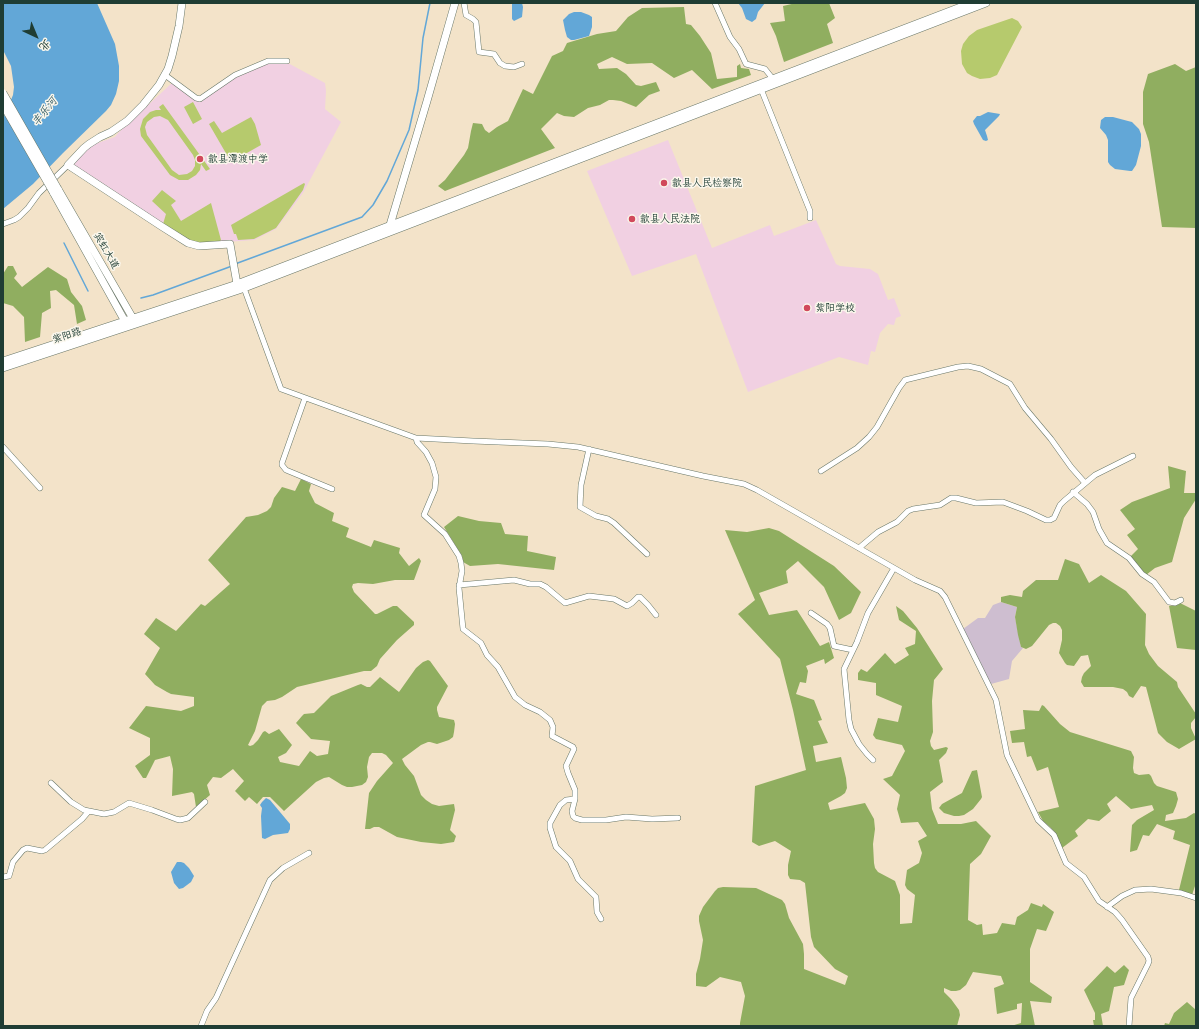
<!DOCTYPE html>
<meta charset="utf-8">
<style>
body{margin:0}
#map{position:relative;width:1199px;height:1029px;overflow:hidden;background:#f3e3c9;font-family:Pangolin,"LXGW WenKai TC",sans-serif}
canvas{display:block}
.frame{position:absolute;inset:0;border:4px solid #1f3d34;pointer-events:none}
.north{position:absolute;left:16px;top:16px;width:40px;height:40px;-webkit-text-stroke:3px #fbf7ec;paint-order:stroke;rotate:136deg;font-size:11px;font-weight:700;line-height:16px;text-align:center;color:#1f3d34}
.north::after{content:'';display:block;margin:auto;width:14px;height:18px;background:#1f3d34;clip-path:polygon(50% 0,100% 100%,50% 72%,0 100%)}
</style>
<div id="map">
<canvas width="1199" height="1029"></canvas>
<div class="frame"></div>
<div class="north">北</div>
</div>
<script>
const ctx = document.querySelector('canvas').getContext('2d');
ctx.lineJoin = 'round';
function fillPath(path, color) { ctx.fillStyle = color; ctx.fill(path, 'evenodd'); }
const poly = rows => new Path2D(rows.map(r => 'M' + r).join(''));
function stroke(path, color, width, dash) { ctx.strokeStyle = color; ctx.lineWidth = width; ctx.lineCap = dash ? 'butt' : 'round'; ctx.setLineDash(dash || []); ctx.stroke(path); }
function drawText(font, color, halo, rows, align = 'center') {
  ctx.font = font + ' Pangolin,"LXGW WenKai TC",sans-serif'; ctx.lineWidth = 3; ctx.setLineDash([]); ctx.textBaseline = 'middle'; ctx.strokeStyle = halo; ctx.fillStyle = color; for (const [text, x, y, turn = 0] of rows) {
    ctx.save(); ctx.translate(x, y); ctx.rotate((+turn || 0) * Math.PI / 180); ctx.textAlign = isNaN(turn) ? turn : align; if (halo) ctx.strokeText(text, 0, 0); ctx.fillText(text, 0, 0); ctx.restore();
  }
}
const built = poly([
 [268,62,286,62,325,83,326,91,325,109,341,122,303,193,276,229,254,240,198,244,188,241,73,166,83,151,92,145,115,137,119,132,173,82,201,102,218,87,231,79],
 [668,140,712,248,770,225,774,236,816,220,836,264,840,266,870,269,878,274,888,300,894,298,901,316,896,318,894,325,888,324,880,333,875,352,871,351,868,365,839,357,748,392,696,254,632,276,587,171]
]);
const industrial = poly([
 [1001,602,1017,607,1015,617,1021,647,1023,648,1012,661,1009,679,991,684,963,629,978,618,985,618,993,605]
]);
const green = poly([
 [1012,18,1018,21,1022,27,997,75,990,78,980,79,972,76,967,73,962,64,961,51,963,44,969,36,977,30],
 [193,102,202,119,193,124,184,107],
 [163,104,210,169,206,171,201,164,200,170,196,175,188,180,179,180,170,175,141,136,140,129,143,119,150,112,156,110,161,110,159,107],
 [160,116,168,120,193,155,195,160,195,166,192,171,187,174,179,175,172,170,147,135,145,127,147,122,154,117],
 [251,117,255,124,261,145,231,162,209,124,214,121,222,133],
 [304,183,305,184,303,190,276,228,254,239,238,240,236,234,234,234,231,225],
 [162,190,176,201,171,205,181,221,211,203,221,240,220,241,198,244,189,241,163,224,166,214,152,201]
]);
const forest = poly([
 [796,3,829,3,835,18,827,24,833,43,784,62,776,36,770,23,785,21,783,6],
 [684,7,686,24,691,25,700,36,711,53,717,79,737,77,737,66,740,64,741,68,749,69,751,75,712,89,692,70,674,78,652,63,627,64,612,57,597,64,599,69,617,68,626,74,636,85,641,86,656,82,660,91,649,95,636,107,621,101,613,100,609,100,600,105,588,108,574,117,564,116,557,113,541,129,555,148,445,191,438,186,445,180,464,155,468,148,471,131,473,123,482,124,485,130,489,133,497,127,508,121,523,89,533,94,552,56,563,51,567,43,597,34,616,31,628,17,642,8],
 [1175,64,1186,71,1196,67,1196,228,1162,227,1149,142,1143,124,1143,92,1148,74],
 [8,266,13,266,17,274,14,278,22,287,48,267,67,279,71,292,82,306,86,320,77,324,74,305,56,290,50,291,51,308,42,313,40,337,25,342,24,317,13,306,3,303,3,274],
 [1168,466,1186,471,1184,493,1196,493,1196,499,1184,518,1172,562,1155,568,1146,575,1130,557,1138,549,1127,535,1135,529,1120,510,1132,502,1170,488],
 [301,479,311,484,309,491,315,503,334,513,332,521,349,528,346,537,371,547,374,540,400,548,399,553,409,566,419,558,421,561,414,580,395,580,373,584,358,583,353,584,352,587,354,592,375,614,377,614,393,606,397,606,414,622,414,625,397,640,380,659,377,666,371,671,364,671,297,687,282,697,275,700,267,701,262,706,255,731,248,745,250,746,253,745,258,740,263,732,265,731,269,734,279,729,292,745,286,753,278,757,280,762,299,766,310,751,317,756,328,754,330,741,311,739,296,723,302,716,304,714,314,713,331,696,358,685,361,684,367,687,370,687,380,677,399,692,416,668,423,662,428,660,430,661,448,686,437,707,437,710,439,717,454,720,455,724,454,732,453,737,449,740,437,744,430,742,428,742,421,745,402,759,405,765,414,776,421,795,426,800,432,804,439,806,454,804,455,810,450,830,456,836,454,842,441,844,421,842,397,837,379,827,374,827,370,829,365,829,369,793,377,781,393,763,386,755,382,753,372,753,369,757,367,767,368,777,366,782,362,785,352,787,347,787,342,785,329,777,324,778,316,782,284,811,270,797,263,797,257,804,249,797,245,801,235,791,244,781,233,769,221,778,213,777,207,785,210,795,196,807,194,794,192,792,172,796,173,769,170,756,155,760,146,778,143,778,135,766,150,755,150,738,129,728,146,706,181,711,194,706,194,697,171,694,167,692,155,685,145,674,160,648,144,634,156,618,176,631,201,604,205,606,230,584,208,560,246,517,258,515,267,511,271,507,274,498,282,487,295,491],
 [458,516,479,521,501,523,505,534,528,536,527,551,556,557,554,570,498,564,470,566,463,562,462,556,444,527],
 [769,528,779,531,834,566,861,592,851,613,839,620,824,587,798,561,786,571,788,583,759,593,769,615,797,610,820,646,829,642,834,658,825,664,824,659,806,666,808,671,806,683,800,682,796,694,814,700,822,720,818,721,828,743,813,746,816,762,841,757,846,778,847,788,845,793,841,796,828,803,830,810,865,803,874,819,875,829,873,844,874,863,875,868,878,872,895,881,900,895,900,924,912,923,915,895,907,889,905,885,907,870,919,863,922,853,918,841,927,836,918,822,901,823,897,809,900,795,883,779,892,776,905,751,902,745,876,739,873,735,878,718,898,722,902,706,876,695,876,683,858,680,858,673,861,669,867,672,885,653,895,664,909,655,905,648,915,644,916,631,899,620,896,606,903,611,917,628,943,669,934,680,932,701,933,732,930,741,931,746,934,750,946,747,948,748,946,753,939,760,943,782,930,792,932,809,938,824,961,824,976,821,991,836,981,854,970,864,968,920,977,925,982,924,983,935,997,933,1002,923,1015,925,1017,917,1028,910,1031,903,1042,907,1043,904,1054,912,1046,931,1037,929,1030,949,1030,982,1052,997,1051,1003,1030,1001,1035,1026,1011,1026,1021,1023,1022,1003,1017,1004,1017,1009,997,1014,994,988,1004,984,1001,976,973,972,966,985,960,990,956,991,951,991,944,988,944,992,951,999,959,1010,960,1015,957,1026,740,1026,740,1023,745,996,741,982,720,977,706,987,696,986,696,974,700,959,703,940,699,921,699,916,703,907,715,891,718,888,723,887,756,888,782,900,785,904,789,918,803,944,804,954,804,969,845,985,848,976,835,969,814,947,811,937,805,883,800,880,790,879,788,875,788,865,791,851,775,841,759,846,752,842,755,786,806,770,793,710,780,659,738,614,755,600,725,530,747,532],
 [1065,559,1079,564,1089,583,1101,575,1126,591,1146,614,1145,645,1149,654,1158,666,1177,682,1178,687,1196,714,1196,717,1191,723,1191,728,1196,739,1179,749,1167,742,1158,733,1146,687,1141,686,1133,698,1129,696,1127,692,1123,689,1113,687,1084,687,1081,682,1082,677,1084,673,1091,666,1088,655,1081,656,1074,666,1067,665,1065,663,1059,653,1062,640,1062,630,1060,626,1056,623,1053,623,1049,625,1032,646,1026,649,1021,647,1018,635,1015,617,1017,607,1001,602,1001,597,1010,595,1022,597,1023,591,1036,580,1058,580],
 [1180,603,1196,611,1196,650,1177,648,1169,606,1178,605],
 [1042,705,1044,706,1060,724,1070,732,1131,751,1134,757,1133,768,1134,773,1139,775,1149,774,1151,776,1154,783,1157,786,1176,792,1178,799,1176,806,1173,813,1166,815,1165,821,1186,818,1194,813,1196,814,1196,883,1192,895,1179,890,1190,845,1173,839,1175,831,1157,824,1149,836,1143,835,1137,850,1130,852,1132,825,1137,820,1154,810,1152,805,1131,809,1116,796,1107,804,1111,811,1099,821,1088,819,1075,831,1078,836,1062,848,1055,832,1050,827,1043,821,1038,812,1059,807,1048,767,1037,771,1031,756,1027,757,1024,742,1012,743,1010,731,1025,729,1023,710,1039,711],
 [977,770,982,797,981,799,973,809,964,815,959,816,954,816,944,813,939,808,942,804,962,793,972,771],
 [1124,965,1129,970,1124,985,1114,987,1109,1011,1101,1014,1103,1026,1094,1026,1093,1020,1095,1020,1095,1013,1084,990,1107,966,1115,973],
 [1187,1002,1196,1010,1196,1026,1164,1026,1165,1023,1169,1024,1174,1013]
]);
const water = poly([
 [3,3,97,3,115,44,119,66,119,81,116,94,111,105,106,111,63,153,33,184,3,209,3,119,13,95,14,87,11,66,3,50],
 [512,3,522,3,523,7,522,17,514,21,512,19],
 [738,3,765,3,758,12,756,19,752,22,746,19,742,8],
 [574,12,581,12,589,15,592,17,592,27,589,36,574,40,571,40,567,37,565,30,563,20,569,14],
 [988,112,1000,114,999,116,985,130,987,136,988,140,986,141,983,140,974,124,973,121,977,116,980,116],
 [1105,117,1113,117,1128,121,1132,122,1139,129,1141,134,1141,146,1136,165,1132,171,1130,171,1115,169,1110,165,1108,162,1108,140,1106,135,1100,128,1101,120],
 [266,798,270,800,290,824,290,829,288,833,273,835,265,839,262,838,261,816,262,808,260,805,262,802],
 [177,862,181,862,184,863,189,868,194,876,191,882,183,888,179,889,174,883,171,872]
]);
const stream = poly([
 [64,243,88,291],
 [235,264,362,217,373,205,387,181,409,130,418,90,423,38,430,3],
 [141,298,153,295,232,266]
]);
const street = poly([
 [464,3,466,15,473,19,476,22,479,52,494,54,500,63,505,66,514,67,522,64],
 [715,3,730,37,739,49,746,64,765,69,773,79],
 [165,75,196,98,200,99,235,75,268,61,287,61],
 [761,89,810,211,810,218],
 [3,224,14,220,19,217,28,208,39,193,68,165],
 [244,288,281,389,416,438,473,441,548,444,578,447,703,476,744,484,757,490,915,580,940,591,945,597,996,700,1007,755,1038,820,1054,835,1066,863,1084,877,1099,901,1115,912,1122,920,1148,957,1149,961,1148,964,1131,998,1129,1026],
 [305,398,282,463,282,465,286,470,332,489],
 [416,438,417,442,426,452,432,463,436,477,435,489,424,515,445,534,459,556,461,563,462,571,459,588,463,629,481,643,487,655,498,667,515,697,525,705,540,712,550,720,553,727,552,736,573,747,574,749,566,766,568,773,575,790,575,799,572,811,573,816,575,818,582,820,606,820,626,817,652,819,678,818],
 [3,447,40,488],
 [589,449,581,485,580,507,596,516,608,519,614,523,647,554],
 [821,471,857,448,869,437,877,427,899,388,905,380,958,367,968,366,981,369,1010,384,1025,408,1051,439,1071,467,1085,483],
 [1073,492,1087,504,1093,512,1099,529,1107,543,1129,558,1142,574,1154,582,1169,602,1175,603,1181,600],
 [859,548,878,532,897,522,908,511,913,509,940,505,951,498,956,498,976,503,1003,502,1027,511,1046,520,1050,520,1054,518,1060,505,1064,501,1095,475,1133,456],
 [459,585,514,580,530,584,540,584,546,587,565,603,589,596,614,599,627,606,632,603,638,597,640,597,648,605,656,615],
 [811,613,827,624,830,628,834,646,853,650],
 [873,760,867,754,859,744,851,729,849,720,844,669,857,642,868,613,894,568],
 [51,783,71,802,84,810,104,814,114,812,129,803,152,810,176,819,180,820,188,818,205,802],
 [575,799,566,800,560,805,550,823,550,828,556,847,570,861,578,879,596,897,597,912,601,919],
 [3,877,9,876,13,862,23,850,27,848,42,851,45,850,82,819,88,812],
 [1107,907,1122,896,1135,890,1151,889,1181,893,1196,898],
 [201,1026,207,1011,216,998,270,880,283,868,309,853]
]);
const secondary = poly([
 [182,3,179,26,172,56,168,69,159,85,143,105,127,121,111,132,100,137,89,144,84,148,68,165,161,226,188,243,199,246,230,244,237,284],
 [58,189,135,322],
 [53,192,127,325],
 [390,225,427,101,455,3],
 [3,361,237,284,971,3],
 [3,368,239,290,986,3]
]);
const secondaryBridge = poly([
 [3,93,58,189],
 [3,105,53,192]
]);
const markers = [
 [200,159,4,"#d1495b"],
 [664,183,4,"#d1495b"],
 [632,219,4,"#d1495b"],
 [807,308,4,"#d1495b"]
];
const poiNames = [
 ["歙县潭渡中学",208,159],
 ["歙县人民检察院",672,183],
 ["歙县人民法院",640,219],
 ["紫阳学校",815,308]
];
const streetNames = [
 ["宾虹大道",106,251,60],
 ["紫阳路",67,336,-18]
];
const waterNames = [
 ["丰乐河",45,112,-51]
];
fillPath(built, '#f1d0e2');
fillPath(industrial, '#cebed0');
fillPath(green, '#b6ca6d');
fillPath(forest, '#90ae60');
fillPath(water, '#62a7d7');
stroke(stream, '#62a7d7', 1.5);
stroke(street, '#697768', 6);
stroke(secondary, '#697768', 8);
stroke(street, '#fff', 5);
stroke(secondary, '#fff', 7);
stroke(secondaryBridge, '#697768', 8, []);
stroke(secondaryBridge, '#fff', 7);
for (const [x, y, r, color] of markers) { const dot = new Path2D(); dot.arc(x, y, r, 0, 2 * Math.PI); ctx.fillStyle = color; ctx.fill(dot); stroke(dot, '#fbf7ec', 1.5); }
drawText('10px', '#1f3d34', '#fbf7ec', poiNames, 'left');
drawText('10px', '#1f3d34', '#fbf7ec', streetNames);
drawText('italic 11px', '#335d65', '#fbf7ec', waterNames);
</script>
